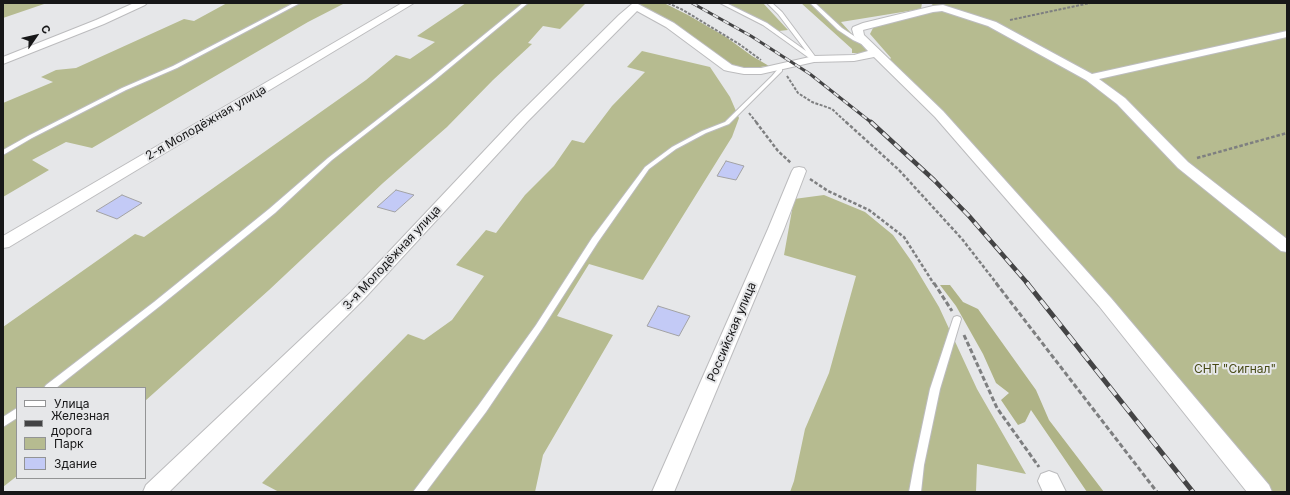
<!DOCTYPE html>
<meta charset="utf-8">
<style>
body{margin:0}
#map{position:relative;width:1290px;height:495px;overflow:hidden;background:#e6e7e9;font-family:Inter,sans-serif}
canvas{display:block}
.frame{position:absolute;inset:0;border:4px solid #171718;pointer-events:none}
.legend{position:absolute;left:16px;top:387px;width:130px;height:92px;box-sizing:border-box;background:#e6e7e9;border:1px solid #939495;margin:0;padding:5px 7px;list-style:none;font-size:12px;color:#171718}
.legend li{display:flex;align-items:center;gap:8px;height:20px}
.legend b{width:20px;border:1px solid #939495}
.north{position:absolute;left:16px;top:16px;width:40px;height:40px;-webkit-text-stroke:3px #e6e7e9;paint-order:stroke;rotate:56deg;font-size:11px;font-weight:700;line-height:16px;text-align:center;color:#171718}
.north::after{content:'';display:block;margin:auto;width:14px;height:18px;background:#171718;clip-path:polygon(50% 0,100% 100%,50% 72%,0 100%)}
</style>
<div id="map">
<canvas width="1290" height="495"></canvas>
<div class="frame"></div>
<ul class="legend">
<li><b style="height:5px;background:#fff"></b>Улица</li>
<li><b style="height:5px;background:#444445"></b>Железная дорога</li>
<li><b style="height:11px;background:#b6bb90"></b>Парк</li>
<li><b style="height:11px;background:#c3caf6"></b>Здание</li>
</ul>
<div class="north">С</div>
</div>
<script>
const ctx = document.querySelector('canvas').getContext('2d');
ctx.lineJoin = 'round';
function fillPath(path, color) { ctx.fillStyle = color; ctx.fill(path, 'evenodd'); }
const poly = rows => new Path2D(rows.map(r => 'M' + r).join(''));
function stroke(path, color, width, dash) { ctx.strokeStyle = color; ctx.lineWidth = width; ctx.lineCap = dash ? 'butt' : 'round'; ctx.setLineDash(dash || []); ctx.stroke(path); }
function drawText(font, color, halo, rows, align = 'center') {
  ctx.font = font + ' Inter,sans-serif'; ctx.lineWidth = 4; ctx.setLineDash([]); ctx.textBaseline = 'middle'; ctx.strokeStyle = halo; ctx.fillStyle = color; for (const [text, x, y, turn = 0] of rows) {
    ctx.save(); ctx.translate(x, y); ctx.rotate((+turn || 0) * Math.PI / 180); ctx.textAlign = isNaN(turn) ? turn : align; if (halo) ctx.strokeText(text, 0, 0); ctx.fillText(text, 0, 0); ctx.restore();
  }
}
const green = poly([
 [3,3,47,3,3,18],
 [227,3,345,3,308,22,92,148,66,142,32,160,49,170,3,197,3,103,53,82,41,77,56,70,76,68,184,19,194,21],
 [466,3,586,3,560,29,543,26,528,43,532,44,493,80,447,127,383,183,269,290,145,401,145,388,17,388,17,476,3,487,3,327,135,234,144,237,366,80,396,55,410,59,435,42,417,36],
 [727,3,763,3,788,30,779,31],
 [801,3,922,3,921,9,841,22,869,53,852,53,852,49],
 [930,3,1287,3,1287,492,1267,492,888,61,891,58,870,34,874,26,940,10],
 [642,51,710,67,730,97,739,118,732,137,643,280,589,264,557,316,613,335,543,455,535,492,279,492,262,483,408,334,424,340,452,320,484,276,456,265,486,230,496,233,525,195,554,166,572,140,584,143,612,106,645,72,627,67],
 [824,195,865,212,893,235,912,262,939,307,977,389,1026,474,977,464,976,492,790,492,794,481,805,429,829,373,856,276,784,255,794,199]
]);
const forest = poly([
 [631,3,664,3,688,15,726,37,752,56,769,66,742,69,730,64,674,25],
 [940,285,950,285,963,302,978,309,1036,390,1049,420,1104,492,1087,492,1031,410,1025,422,1018,425,1001,400,1009,393,996,383,983,354,956,306]
]);
const building = poly([
 [726,161,744,166,736,180,717,176,726,161],
 [396,190,414,195,395,212,377,207,396,190],
 [122,195,142,203,117,219,96,211,122,195],
 [658,306,690,316,679,336,647,326,658,306]
]);
const pathFar2 = poly([
 [668,3,683,10,739,44,761,60],
 [1010,20,1090,3],
 [787,76,798,93,812,102,832,109,847,123],
 [749,113,757,123]
]);
const pathFar1 = poly([
 [756,122,778,151,791,163],
 [846,122,899,170,962,239,997,284],
 [1197,158,1287,133],
 [810,179,828,191,869,210,904,237,934,284]
]);
const path = poly([
 [934,283,952,311],
 [996,283,1157,492],
 [964,335,997,408,1039,467]
]);
const service = poly([
 [294,3,300,3,177,68,126,90,32,138,3,155,3,150,28,136,122,88,173,66,294,3],
 [523,3,528,3,435,80,332,160,275,213,160,306,56,388,44,388,46,385,154,302,269,209,328,158,431,78,523,3],
 [720,3,726,3,767,23,806,51,778,14,767,3,772,3,782,12,817,59,812,60,763,25,720,3],
 [810,3,815,3,842,28,857,38,870,44,870,46,866,46,853,40,838,30,810,3],
 [779,65,782,67,782,71,729,124,706,133,676,149,649,169,598,242,542,329,486,412,426,492,413,492,478,406,536,325,592,238,645,167,672,147,702,131,725,122,772,76,777,70,776,67,779,65],
 [957,316,960,317,961,319,940,389,924,465,921,492,909,492,914,465,930,389,953,319,954,317,957,316],
 [17,408,17,418,3,427,3,417,17,408]
]);
const minor = poly([
 [134,3,147,3,145,5,104,24,3,64,3,57,96,20,134,3],
 [402,3,414,3,9,247,3,248,3,236,402,3],
 [636,3,674,23,732,65,744,68,761,68,814,56,854,55,868,51,854,36,852,29,853,27,863,23,933,6,943,5,996,22,1092,74,1287,31,1287,37,1099,79,1125,98,1188,162,1287,239,1287,252,1281,251,1178,168,1117,104,1086,80,988,26,942,11,933,12,863,30,864,35,943,111,1111,298,1269,485,1272,492,1247,492,1099,306,935,117,874,57,854,61,814,62,761,74,744,74,728,71,724,70,666,27,637,11,527,122,363,300,169,492,143,492,146,485,351,292,517,116,619,15,632,4,636,3],
 [799,167,804,168,806,171,784,229,674,492,652,492,768,229,792,171,794,168,799,167],
 [1049,471,1057,474,1066,492,1043,492,1038,481,1041,474,1049,471]
]);
const railFar2 = poly([
 [692,3,751,36,810,74,872,123]
]);
const railFar1 = poly([
 [871,122,934,180,969,216,1028,284]
]);
const rail = poly([
 [1027,283,1193,492]
]);
const streetNames = [
 ["2-я Молодёжная улица",206,123,-30],
 ["3-я Молодёжная улица",392,258,-47],
 ["Российская улица",732,332,-67]
];
const parkNames = [
 ["СНТ \"Сигнал\"",1235,369]
];
fillPath(green, '#b6bb90');
fillPath(forest, '#afb386');
fillPath(building, '#c3caf6');
stroke(building, '#a2a2a4', 1);
stroke(service, '#bcbcbe', 2);
stroke(minor, '#bcbcbe', 2);
stroke(pathFar2, '#7e7f80', 2, [3, 1.5]);
stroke(pathFar1, '#7e7f80', 2.5, [3.5, 2]);
stroke(path, '#7e7f80', 3, [5, 2.5]);
fillPath(service, '#fff');
fillPath(minor, '#fff');
stroke(railFar2, '#444445', 3);
stroke(railFar1, '#444445', 4.5);
stroke(rail, '#444445', 5);
stroke(railFar2, '#e6e7e9', 2, [6]);
stroke(railFar1, '#e6e7e9', 3, [8]);
stroke(rail, '#e6e7e9', 3.5, [11]);
drawText('12px', '#171718', '#e6e7e9', streetNames);
drawText('12px', '#484b17', '#e6e7e9', parkNames);
</script>
